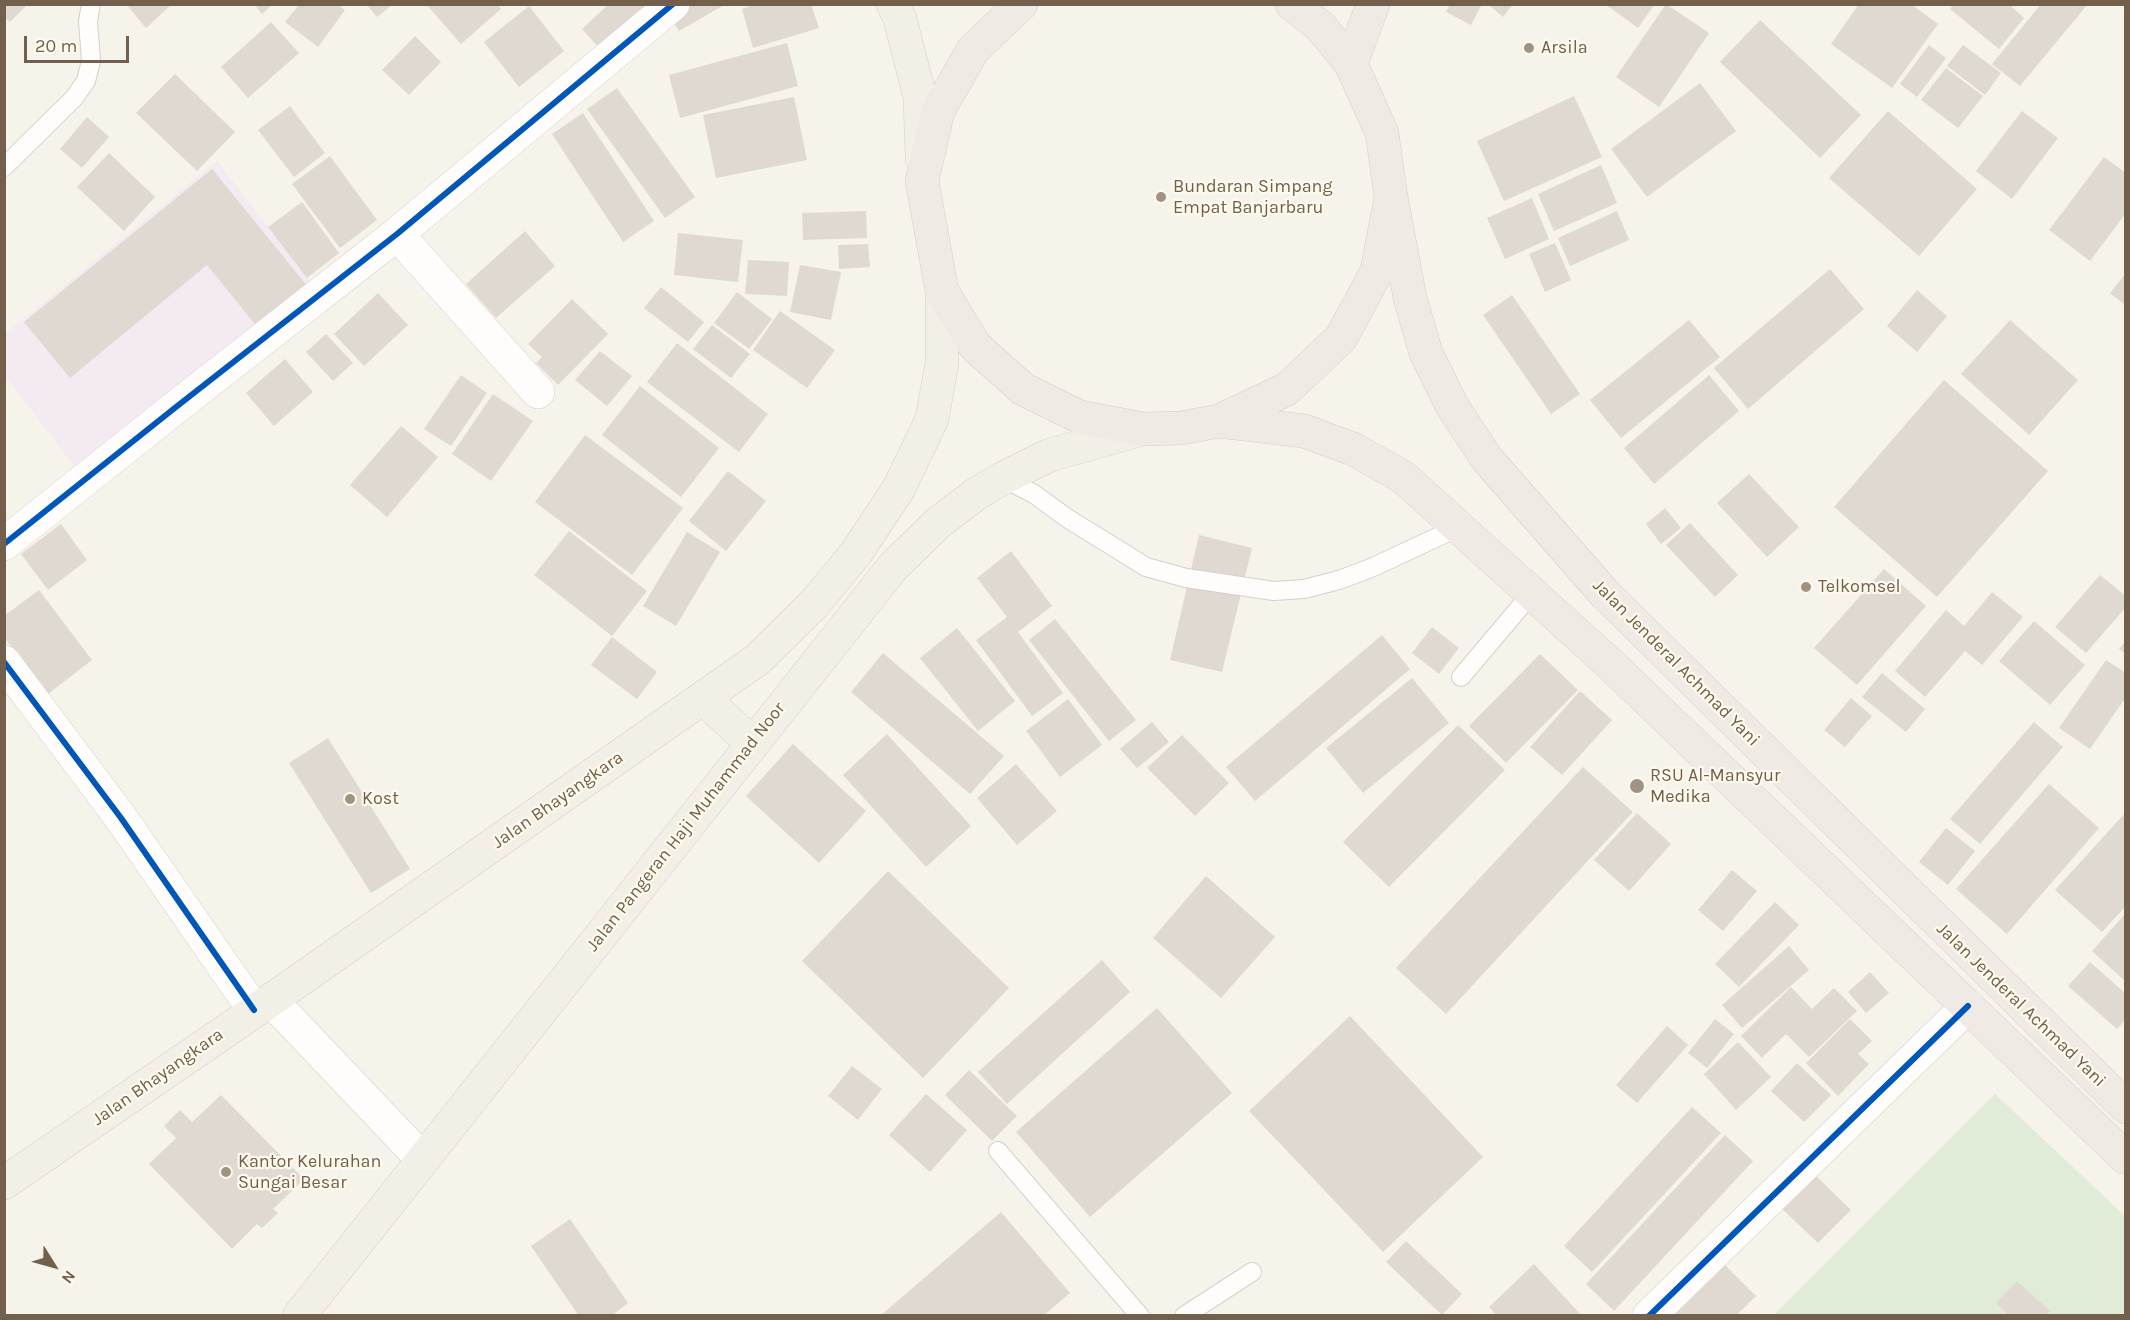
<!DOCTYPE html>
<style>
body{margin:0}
#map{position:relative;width:2130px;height:1320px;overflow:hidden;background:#f6f3eb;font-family:Karla,sans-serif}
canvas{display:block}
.frame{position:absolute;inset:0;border:6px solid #72604d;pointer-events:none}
.north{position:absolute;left:24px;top:1236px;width:60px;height:60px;-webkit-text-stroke:4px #fdfaed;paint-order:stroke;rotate:127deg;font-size:16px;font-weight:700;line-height:24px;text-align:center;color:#72604d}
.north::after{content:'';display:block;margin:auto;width:21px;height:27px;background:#72604d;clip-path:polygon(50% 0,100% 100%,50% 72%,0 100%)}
.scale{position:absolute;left:24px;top:36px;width:105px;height:27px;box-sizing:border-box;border:3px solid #72604d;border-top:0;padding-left:8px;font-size:18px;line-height:21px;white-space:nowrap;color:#72604d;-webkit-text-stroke:4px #fdfaed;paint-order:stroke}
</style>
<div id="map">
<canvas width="2130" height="1320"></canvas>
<div class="frame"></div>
<div class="north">N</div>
<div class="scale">20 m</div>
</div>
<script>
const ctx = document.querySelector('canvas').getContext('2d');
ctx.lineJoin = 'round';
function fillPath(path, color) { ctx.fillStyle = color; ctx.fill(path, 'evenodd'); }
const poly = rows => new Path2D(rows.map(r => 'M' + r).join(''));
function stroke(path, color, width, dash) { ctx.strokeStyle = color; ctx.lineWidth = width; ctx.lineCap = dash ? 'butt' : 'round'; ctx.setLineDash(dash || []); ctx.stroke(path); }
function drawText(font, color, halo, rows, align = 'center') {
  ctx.font = font + ' Karla,sans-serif'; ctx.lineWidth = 4.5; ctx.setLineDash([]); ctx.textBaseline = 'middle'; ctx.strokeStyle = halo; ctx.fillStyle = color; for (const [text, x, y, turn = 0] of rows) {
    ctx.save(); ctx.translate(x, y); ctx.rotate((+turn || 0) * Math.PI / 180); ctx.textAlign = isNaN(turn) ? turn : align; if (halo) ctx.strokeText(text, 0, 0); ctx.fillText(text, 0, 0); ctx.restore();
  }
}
const education = poly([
 [217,161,318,291,78,471,5,376,5,334]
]);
const green = poly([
 [1995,1094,2125,1216,2125,1315,1773,1316]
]);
const building = poly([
 [126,4,172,4,146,28],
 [254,4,273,4,262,14],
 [426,4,497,4,501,9,461,44],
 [609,4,652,4,601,50,582,29],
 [755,4,811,4,819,28,753,48,742,9],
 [1450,4,1482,4,1471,25,1446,12],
 [1488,4,1513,4,1503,17],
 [1605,4,1655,4,1638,28],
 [1666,4,1709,33,1659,107,1616,77],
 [1859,4,1911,4,1938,24,1892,88,1831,44],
 [1954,4,2009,4,2024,18,1999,49,1950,9],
 [2041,4,2088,4,2020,86,1992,64],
 [4,5,27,5,10,22,4,17],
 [299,5,338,5,345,10,318,47,285,22],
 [367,5,392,5,377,17],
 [683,5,724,5,679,31,668,13],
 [529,6,564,51,519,87,484,42],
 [1760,20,1861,115,1820,158,1720,62],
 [271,22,299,53,248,98,221,67],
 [415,36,441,62,409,95,382,70],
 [787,43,798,86,680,118,669,75],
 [1929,45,1946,58,1917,97,1900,84],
 [1963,45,2001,73,1985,95,1947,66],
 [1946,68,1983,96,1958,128,1921,100],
 [175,74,235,132,197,171,136,113],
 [1700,83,1736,131,1647,197,1611,149],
 [617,88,695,197,665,218,587,109],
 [1574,96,1602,157,1504,201,1477,141],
 [794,97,807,160,716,178,703,115],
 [290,106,325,153,294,177,258,130],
 [1888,111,1977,189,1919,256,1829,178],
 [2022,111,2058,138,2012,199,1976,171],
 [583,113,654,221,623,242,552,134],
 [87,117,109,137,82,168,60,149],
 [109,153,155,197,124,231,77,187],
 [330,156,377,220,340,248,292,184],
 [2104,157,2126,173,2126,213,2090,261,2049,230],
 [1601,165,1617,203,1554,231,1538,194],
 [212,169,313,293,263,334,207,265,70,378,24,322],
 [1532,198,1549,239,1505,259,1487,218],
 [302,202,339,253,307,278,268,227],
 [866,211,867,238,803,240,802,213],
 [1617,211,1629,240,1570,266,1558,238],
 [525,231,555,266,496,318,466,284],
 [678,233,743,240,738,282,674,275],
 [1555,243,1571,280,1545,292,1529,254],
 [868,244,870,267,839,269,838,245],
 [748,260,789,262,787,296,745,294],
 [800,265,841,272,831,320,790,312],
 [1830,269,1864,309,1748,409,1714,368],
 [2126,273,2126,306,2110,293],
 [661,287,704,322,688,342,644,308],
 [1917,290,1947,316,1917,352,1887,326],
 [737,292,772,319,749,349,714,323],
 [378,293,408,325,364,366,334,334],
 [1512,295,1580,394,1551,414,1483,315],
 [572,299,608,334,558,385,536,363,542,357,528,344],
 [780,311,835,350,807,388,753,350],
 [1689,320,1720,357,1621,438,1590,400],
 [2010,320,2078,380,2029,435,1961,374],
 [712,325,750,354,731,378,693,349],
 [326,334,353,363,333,381,306,352],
 [677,343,768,414,739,452,647,382],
 [600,351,632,376,607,406,575,380],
 [285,359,313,392,274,426,246,393],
 [461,375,487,393,451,446,424,429],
 [1709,375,1739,411,1654,484,1624,448],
 [1944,380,2048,471,1937,597,1834,507],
 [640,386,719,448,681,497,602,435],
 [493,394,533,421,491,481,452,454],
 [401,426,438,457,387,517,350,485],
 [585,435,683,508,632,575,535,502],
 [728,471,766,501,726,551,689,521],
 [1749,474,1799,527,1767,557,1717,503],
 [1665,508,1681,528,1661,544,1646,524],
 [1690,523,1738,575,1715,597,1666,545],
 [61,524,87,560,48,590,21,554],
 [569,531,647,591,612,636,534,575],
 [687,532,720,552,676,626,643,606],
 [1199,535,1252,548,1222,672,1170,660],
 [1011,551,1052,606,1018,632,1063,693,1032,716,976,640,1007,617,977,578],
 [1884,569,1926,606,1857,685,1814,648],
 [2100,575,2126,596,2126,607,2086,653,2055,627],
 [39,590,92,660,48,694,4,637,4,616],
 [1992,592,2023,617,1982,665,1965,651,1925,697,1895,671,1946,610,1964,626],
 [1055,619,1136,720,1109,741,1029,640],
 [2034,621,2085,665,2050,705,1999,661],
 [1432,627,1459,648,1439,674,1412,653],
 [957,628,1015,701,978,731,920,658],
 [1382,635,1410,669,1255,801,1226,767],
 [612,637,657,672,637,699,591,665],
 [2126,641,2126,654,2119,649],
 [883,653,1004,756,970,794,851,692],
 [1540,654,1578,690,1506,763,1469,726],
 [2106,660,2126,673,2126,697,2090,749,2059,728],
 [1882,673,1925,709,1906,732,1862,697],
 [1412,678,1449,723,1363,793,1326,748],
 [1580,691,1612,720,1562,775,1530,747],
 [1851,698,1872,716,1845,747,1824,730],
 [1068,699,1102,745,1060,777,1026,731],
 [1152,722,1169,742,1137,768,1120,749],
 [2034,722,2063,747,1980,844,1950,819],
 [1458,725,1505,770,1389,887,1343,842],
 [887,734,971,826,926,867,843,775],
 [1182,735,1229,783,1195,816,1147,768],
 [328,738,410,869,371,893,289,763],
 [793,744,866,811,819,863,746,796],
 [1016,764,1057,811,1017,845,977,798],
 [1583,767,1633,812,1446,1014,1396,968],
 [2049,784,2099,828,2007,934,1956,889],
 [2126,812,2126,906,2102,932,2055,890],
 [1637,813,1671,844,1629,891,1594,860],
 [1946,828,1975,851,1948,885,1919,862],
 [1732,870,1757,891,1723,931,1698,910],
 [888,871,1009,988,923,1078,802,961],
 [1206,876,1275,937,1221,998,1153,938],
 [1775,902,1799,925,1739,987,1715,964],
 [2126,913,2126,982,2092,951],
 [1789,946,1809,970,1742,1028,1722,1005],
 [1102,960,1130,992,1007,1104,978,1072],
 [2090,962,2126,994,2126,1019,2117,1029,2068,986],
 [1870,972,1889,993,1866,1013,1848,992],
 [1791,987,1812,1009,1834,988,1857,1011,1809,1057,1786,1034,1762,1058,1741,1036],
 [1157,1008,1232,1093,1090,1217,1016,1132],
 [1350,1016,1483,1157,1383,1252,1249,1111],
 [1715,1019,1734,1034,1707,1068,1688,1053],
 [1850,1019,1872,1041,1858,1054,1869,1064,1838,1096,1806,1063],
 [1667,1026,1688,1045,1637,1103,1616,1085],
 [1738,1042,1771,1077,1736,1110,1704,1074],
 [1797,1063,1831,1095,1804,1122,1771,1091],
 [852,1066,882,1089,858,1120,828,1096],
 [969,1070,1017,1116,992,1141,945,1095],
 [926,1094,967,1130,930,1172,889,1135],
 [221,1095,304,1179,273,1209,278,1213,262,1228,257,1224,232,1249,149,1164,176,1138,164,1126,180,1110,192,1122],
 [1692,1107,1721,1133,1592,1272,1564,1246],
 [1725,1135,1753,1161,1614,1311,1586,1284],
 [1809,1169,1851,1210,1818,1243,1776,1203],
 [1001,1212,1070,1293,1043,1316,880,1316],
 [570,1219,628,1303,611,1316,579,1316,531,1246],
 [1406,1241,1462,1294,1442,1315,1386,1262],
 [1718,1258,1756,1296,1736,1316,1662,1316],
 [1534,1264,1582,1316,1497,1316,1489,1307],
 [2017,1281,2050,1311,2046,1316,2009,1316,1996,1303]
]);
const lane = poly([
 [4,167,74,98,86,81,91,61,88,21,91,4],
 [1003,478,1034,494,1067,518,1146,567,1186,578,1274,591,1304,589,1339,580,1371,568,1459,527],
 [1461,677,1532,593],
 [998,1151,1140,1316],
 [1184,1316,1252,1272]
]);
const street = poly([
 [397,234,538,392],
 [4,544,176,407,397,234,673,4],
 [4,662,121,818,254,1010],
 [271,1000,423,1160],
 [1649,1316,1968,1006]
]);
const primary = poly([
 [893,4,900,19,920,97,922,158],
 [703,698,752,743],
 [4,1183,271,1000,757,660,814,604,856,553,899,488,932,419,942,363,942,291],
 [299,1316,893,567,938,523,976,494,1003,478,1050,455,1143,429]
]);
const highway = poly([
 [1021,4,973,50,938,111,922,181,942,291,975,346,1023,389,1080,417,1143,429,1181,428,1219,421,1287,389,1341,338,1377,271,1391,197,1382,133,1351,64,1321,27,1292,4],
 [1351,64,1373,4],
 [1391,197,1410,298,1426,353,1452,406,1487,459,1605,594,2126,1107],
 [1219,421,1304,431,1353,449,1403,477,1609,663,2126,1158]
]);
const cycleway = poly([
 [4,544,176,407,397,234,673,4],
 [4,662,121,818,254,1010],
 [1649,1316,1968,1006]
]);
const markers = [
 [1529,48,6,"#a09384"],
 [1161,197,6,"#a09384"],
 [1806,587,6,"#a09384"],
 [1637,786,8,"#a09384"],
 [350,799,6,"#a09384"],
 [226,1172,6,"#a09384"]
];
const poiNames = [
 ["Arsila",1541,48],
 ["Bundaran Simpang",1173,187],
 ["Empat Banjarbaru",1173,208],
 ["Telkomsel",1818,587],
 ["RSU Al-Mansyur",1650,776],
 ["Medika",1650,797],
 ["Kost",362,799],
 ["Kantor Kelurahan",238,1162],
 ["Sungai Besar",238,1183]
];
const streetNames = [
 ["Jalan Jenderal Achmad Yani",1676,663,45],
 ["Jalan Bhayangkara",558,800,-35],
 ["Jalan Pangeran Haji Muhammad Noor",686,827,-52],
 ["Jalan Jenderal Achmad Yani",2021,1005,44],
 ["Jalan Bhayangkara",158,1077,-35]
];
fillPath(education, '#f4eaf2');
fillPath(green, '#e0ecd7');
fillPath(building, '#dfd9d1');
stroke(lane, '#d5d0c9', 20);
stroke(street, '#d5d0c9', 34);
stroke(primary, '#d5cfc7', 34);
stroke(highway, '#d5cfc7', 34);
stroke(lane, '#fefdfc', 18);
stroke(street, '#fefdfc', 33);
stroke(primary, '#f1efe6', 33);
stroke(highway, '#f0eae5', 33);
stroke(cycleway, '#0057b8', 6);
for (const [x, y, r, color] of markers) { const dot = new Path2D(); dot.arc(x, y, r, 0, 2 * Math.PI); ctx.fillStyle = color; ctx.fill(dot); stroke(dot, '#fdfaed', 2); }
drawText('18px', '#72604d', '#fdfaed', poiNames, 'left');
drawText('18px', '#72604d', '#fdfaed', streetNames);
</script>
